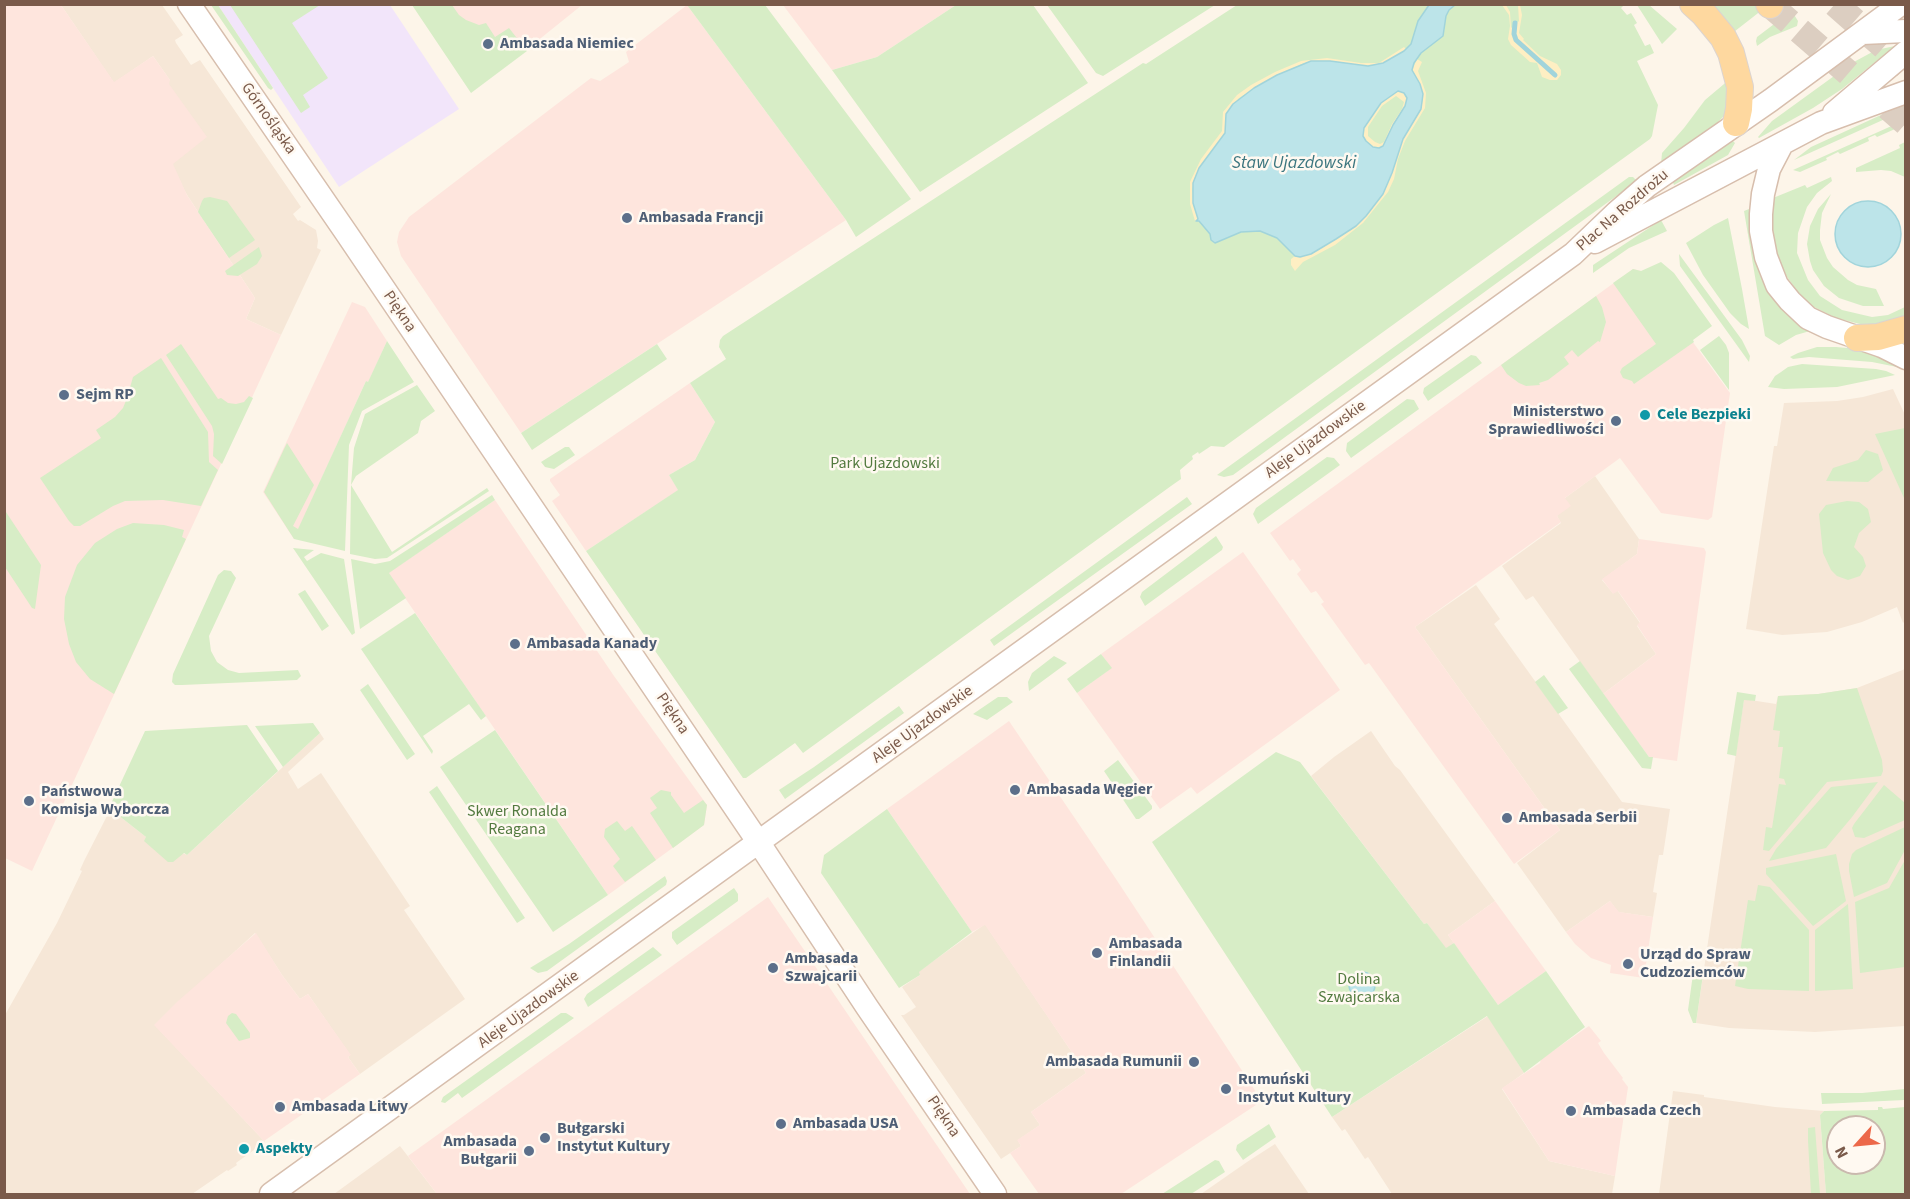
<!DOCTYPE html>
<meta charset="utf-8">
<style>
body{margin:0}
#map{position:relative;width:1910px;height:1199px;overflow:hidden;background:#fdf5e9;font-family:"Source Sans 3",sans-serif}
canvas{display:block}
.frame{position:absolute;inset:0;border:6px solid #7a5a4a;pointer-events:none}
.north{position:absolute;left:1826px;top:1115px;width:60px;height:60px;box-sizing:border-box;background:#fff9f1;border:2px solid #cab9ae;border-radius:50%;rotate:243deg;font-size:16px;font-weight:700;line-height:24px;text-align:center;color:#7a5a4a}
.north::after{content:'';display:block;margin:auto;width:21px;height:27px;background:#ec6849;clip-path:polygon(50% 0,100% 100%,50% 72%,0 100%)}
</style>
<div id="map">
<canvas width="1910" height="1199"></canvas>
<div class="frame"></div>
<div class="north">N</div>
</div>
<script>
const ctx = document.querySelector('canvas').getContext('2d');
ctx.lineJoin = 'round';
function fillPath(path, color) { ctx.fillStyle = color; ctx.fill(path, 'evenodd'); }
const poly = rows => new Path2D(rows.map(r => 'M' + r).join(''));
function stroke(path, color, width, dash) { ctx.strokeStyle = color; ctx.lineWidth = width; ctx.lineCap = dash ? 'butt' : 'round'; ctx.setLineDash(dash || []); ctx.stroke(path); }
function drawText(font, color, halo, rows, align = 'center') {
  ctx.font = font + ' "Source Sans 3",sans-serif'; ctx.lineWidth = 5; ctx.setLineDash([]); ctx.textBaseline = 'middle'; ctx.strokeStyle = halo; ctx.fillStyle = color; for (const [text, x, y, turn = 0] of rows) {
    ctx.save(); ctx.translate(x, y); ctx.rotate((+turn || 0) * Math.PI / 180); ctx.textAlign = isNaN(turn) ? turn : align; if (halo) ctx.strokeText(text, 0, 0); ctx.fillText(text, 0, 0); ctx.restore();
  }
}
const residential = poly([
 [61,5,162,5,183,35,175,40,176,43,191,65,200,60,301,207,293,214,298,221,300,220,316,230,318,241,317,248,321,250,281,335,246,319,255,298,187,195,171,164,168,82,170,80,167,76,153,56,114,83],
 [1893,389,1906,417,1905,621,1903,623,1897,607,1862,622,1827,632,1782,635,1746,629,1774,446,1777,446,1784,403,1837,401,1863,397],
 [1595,476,1639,539,1637,554,1602,580,1613,593,1617,590,1640,623,1637,626,1656,654,1603,694,1533,596,1526,600,1502,566,1561,523,1557,516,1565,498],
 [1476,585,1500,619,1494,624,1622,802,1670,809,1663,855,1659,855,1653,892,1657,893,1653,917,1618,912,1610,901,1566,932,1517,863,1560,830,1415,627],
 [1905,669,1905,1026,1815,1032,1729,1028,1696,1023,1744,699,1776,704,1778,696,1818,694,1857,688],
 [1371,731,1395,766,1400,770,1495,901,1448,935,1454,943,1446,949,1427,923,1424,924,1311,776,1334,757],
 [320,733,324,739,288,772,298,789,321,773,410,906,404,910,465,999,360,1074,348,1057,350,1055,308,994,300,999,282,975,255,933,155,1025,265,1142,236,1163,237,1165,228,1171,227,1170,192,1194,5,1194,5,1015,57,923,82,871,80,870,84,861,107,816,109,808,146,837,187,855],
 [985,924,1086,1073,1031,1112,1040,1125,1018,1140,1021,1146,1001,1159,901,1015,904,1015,916,1007,902,987,920,975,918,972],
 [1488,1016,1524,1073,1502,1089,1549,1161,1615,1176,1612,1194,1392,1194,1368,1157,1365,1159,1345,1129,1342,1131,1332,1117],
 [1673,1091,1704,1095,1704,1097,1775,1107,1824,1111,1820,1115,1826,1194,1659,1194],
 [1275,1144,1309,1194,1201,1194,1247,1162],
 [400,1146,437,1194,334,1194]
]);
const commercial = poly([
 [5,5,61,5,114,82,153,56,170,80,169,84,207,137,173,164,187,195,255,298,246,319,281,335,32,871,5,858],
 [423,5,582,5,536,42,534,37,477,83],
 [687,5,846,220,521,433,401,256,397,242,399,232,409,217,591,78,600,81,629,62,626,52],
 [783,5,956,5,877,57,832,70],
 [1633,269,1641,271,1730,393,1712,517,1708,520,1661,513,1620,458,1565,498,1571,506,1557,516,1561,522,1415,627,1560,830,1514,864,1369,663,1365,665,1321,604,1324,602,1316,591,1311,593,1297,574,1301,570,1293,559,1290,561,1270,533],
 [352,302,365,307,387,341,368,383,366,381,294,539,263,492],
 [690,383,715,422,695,460,669,475,679,490,586,551,552,501,560,495,550,481,550,479],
 [495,500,614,676,707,805,704,825,608,895,388,573],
 [1639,539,1704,548,1706,552,1677,761,1649,757,1603,694,1656,654,1637,625,1640,622,1618,591,1613,594,1602,579,1637,554],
 [1243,552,1340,690,1197,794,1191,787,1160,809,1077,693,1111,668,1101,654],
 [1009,721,1116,879,1262,1101,1121,1194,1039,1194,1010,1153,1021,1146,1017,1140,1040,1125,1031,1112,1086,1073,985,925,972,932,887,809],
 [768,897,970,1194,437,1194,408,1156],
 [1495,901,1546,971,1498,1005,1448,935],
 [1610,901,1619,912,1653,917,1644,978,1610,973,1611,965,1591,958,1575,944,1566,932],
 [256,933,282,975,300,999,308,994,351,1055,348,1057,360,1074,264,1141,154,1025,178,1001],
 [1589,1026,1601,1041,1598,1043,1604,1053,1623,1078,1622,1079,1628,1087,1615,1176,1549,1161,1502,1088,1540,1063,1541,1059]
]);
const education = poly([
 [218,5,390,5,459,109,339,187]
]);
const green = poly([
 [211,5,218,5,273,88,271,90,268,88],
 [230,5,320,5,292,23,328,78,303,95,310,107,301,113],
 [412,5,452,5,459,15,466,20,479,25,486,23,495,37,509,28,527,51,471,93],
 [687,5,765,5,911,199,856,237,846,220],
 [1033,5,1088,83,920,192,832,70,877,57,956,5],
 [1047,5,1215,5,1103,76,1096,73],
 [1237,5,1624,5,1621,8,1627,15,1631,13,1637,23,1634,25,1645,46,1650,44,1654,53,1637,61,1658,105,1652,136,1650,139,1224,447,1211,446,1199,454,1198,452,1192,456,1193,459,1180,470,1181,479,1171,486,803,753,795,743,746,778,743,778,586,551,678,490,669,475,695,460,715,422,690,383,726,359,719,347,720,340,723,336,1143,63,1146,64],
 [1637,5,1649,5,1677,29,1662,44],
 [1704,5,1756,5,1762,10,1730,35],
 [1790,12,1793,13,1798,21,1797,26,1770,37,1757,46,1756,41,1757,37],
 [1895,46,1842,89,1813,108,1759,138,1758,137,1772,121,1852,63,1876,50],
 [1730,79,1728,110,1724,116,1716,124,1661,164,1662,153,1684,128,1705,100],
 [1905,104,1905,110,1794,160,1811,147],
 [1905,120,1904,125,1877,137,1875,135,1868,138,1869,141,1840,154,1838,152,1826,158,1827,160,1800,172,1793,170],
 [1732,140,1735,143,1728,155,1674,185,1672,180],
 [1905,142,1905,177,1891,171,1881,170,1856,172,1856,168,1900,148,1899,145],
 [1629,177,1633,177,1637,181,1233,475,1224,477,1217,475],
 [1831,177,1832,181,1817,193,1807,207,1798,233,1797,253,1808,280,1820,296,1842,310,1872,317,1888,315,1905,307,1905,318,1877,325,1860,324,1836,318,1814,307,1801,296,1787,277,1777,254,1772,231,1773,198,1805,185,1807,188],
 [1831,194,1822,213,1820,230,1820,240,1827,258,1833,267,1848,280,1857,285,1876,289,1884,306,1863,306,1839,298,1824,286,1813,270,1810,261,1807,244,1810,226,1818,209],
 [210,197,227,201,255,240,229,258,198,212,202,201,204,198],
 [1749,209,1751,243,1760,275,1778,304,1810,331,1796,335,1779,345,1765,336,1744,211],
 [1728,218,1742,289,1749,329,1741,324,1730,313,1703,275,1686,243,1714,225],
 [1661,220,1667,231,1629,248,1593,273,1593,265],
 [259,247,262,256,257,264,238,276,227,275,225,271],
 [1679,254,1742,340,1750,356,1749,362,1680,266],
 [1661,262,1674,273,1712,326,1693,340,1694,342,1634,384,1632,381,1623,378,1620,372,1622,368,1656,344,1613,283,1633,269,1641,271],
 [1596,296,1602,307,1606,322,1600,342,1598,341,1578,357,1572,350,1564,357,1569,364,1548,380,1539,383,1540,385,1526,386,1519,383,1507,374,1501,365],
 [1719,336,1726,345,1729,353,1729,390,1700,350],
 [387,341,414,382,362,411,349,445,345,551,294,539,264,492,284,449,287,443,314,485,293,526,298,529,366,381,368,382],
 [181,344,218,399,221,398,228,403,236,404,244,402,249,396,253,398,222,464,213,456,214,434,212,426,166,355],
 [657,344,667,359,532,450,521,433],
 [1817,347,1836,347,1858,349,1876,354,1902,368,1872,362,1809,357,1793,359,1790,357,1798,353],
 [1471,355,1476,356,1482,363,1428,401,1423,393,1424,388],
 [161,358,208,432,209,462,218,470,201,506,163,500,125,501,113,506,80,526,74,526,69,521,40,478,101,438,96,430,115,417,123,408,127,398,133,377],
 [1802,364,1876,369,1886,371,1895,375,1837,387,1784,389,1768,387,1775,376,1781,372,1788,367],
 [417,385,435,411,421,421,418,433,356,476,351,485,392,552,487,488,489,491,387,558,375,559,350,554,351,485,354,448,365,414],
 [1407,399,1414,400,1419,409,1351,458,1346,451,1347,443],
 [1905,428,1906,497,1904,498,1875,434],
 [565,447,569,447,575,455,554,469,545,467,541,462],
 [1866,450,1878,454,1883,470,1868,482,1826,481,1833,468,1858,460],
 [1327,457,1334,458,1340,465,1258,524,1253,514,1256,508],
 [492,495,495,500,389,573,406,598,360,629,351,559,375,564,390,561],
 [1187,497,1192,504,994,646,990,640],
 [1847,501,1859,502,1868,509,1871,522,1859,533,1854,547,1863,557,1866,566,1860,576,1848,580,1837,576,1831,570,1823,553,1819,514,1826,505],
 [4,509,41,565,35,609,32,608,5,567],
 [133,523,164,525,184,530,182,537,186,539,114,694,90,679,76,662,69,644,64,619,65,597,77,565,95,543,117,529],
 [1216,536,1223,547,1222,550,1145,606,1140,597,1142,592],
 [293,548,314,550,304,557,307,561,321,553,344,559,355,633,352,635],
 [224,570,231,571,236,578,209,636,211,651,217,662,228,670,239,673,298,670,301,676,297,680,182,685,175,685,172,682,173,674,218,575],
 [305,590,329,626,322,631,298,594],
 [415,613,486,716,481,720,469,704,423,736,433,751,432,754,361,649],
 [1101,654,1112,668,1077,693,1067,679],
 [1054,656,1067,663,1029,691,1028,682,1032,673],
 [1580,661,1649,757,1653,757,1651,769,1642,768,1569,669],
 [1544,675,1568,708,1558,714,1535,682],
 [368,684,415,754,407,760,360,690],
 [1857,688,1882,760,1883,771,1881,776,1827,782,1769,851,1763,850,1766,827,1772,828,1779,784,1786,785,1784,779,1779,778,1783,747,1778,747,1780,731,1773,730,1778,696,1818,694],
 [1737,692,1756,695,1755,701,1744,700,1736,756,1727,754],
 [998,697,1007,697,1013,702,987,720,973,714],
 [899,706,904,713,785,799,779,790,814,767],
 [313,723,320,733,283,767,255,726],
 [247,725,278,771,187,855,184,853,173,862,168,862,144,841,146,837,109,808,145,731],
 [495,730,608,895,553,932,440,767],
 [1276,752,1300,762,1424,924,1427,923,1446,948,1454,943,1498,1005,1546,971,1585,1027,1524,1073,1487,1016,1332,1117,1152,842],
 [1118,760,1152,806,1152,809,1139,819,1136,819,1104,771],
 [1878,782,1852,817,1826,848,1769,861,1776,849,1831,787],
 [1884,785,1905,803,1905,820,1864,838,1855,837,1852,828,1854,824],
 [437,786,525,918,517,923,429,792],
 [661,790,671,792,671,795,684,813,703,800,707,805,704,825,673,848,650,813,657,808,650,798],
 [887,809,972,932,919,972,920,975,899,988,821,873,824,855],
 [617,821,625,831,632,826,656,860,625,882,613,866,620,859,604,837,605,829],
 [1905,827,1905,850,1887,883,1854,897,1849,871,1849,864,1852,854,1856,850],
 [1836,854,1846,901,1813,926,1766,874,1766,868],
 [1905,860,1905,967,1860,973,1855,902,1889,888],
 [665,876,667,881,666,885,547,971,538,973,530,968,569,944],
 [1758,885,1770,887,1809,930,1809,991,1748,989,1735,986,1748,900,1755,901],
 [734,888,738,894,738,901,677,945,672,938,672,932],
 [1848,904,1853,989,1815,991,1815,930],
 [653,947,662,955,588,1007,584,999,587,994],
 [1694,967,1704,968,1696,1023,1693,1023,1688,1010],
 [232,1013,236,1014,250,1033,250,1038,239,1041,226,1023,228,1016],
 [561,1013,566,1013,574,1018,462,1098,458,1093,445,1103,441,1102,443,1097],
 [1905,1089,1904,1100,1822,1104,1821,1093,1862,1093],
 [1878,1107,1882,1107,1883,1109,1905,1107,1905,1194,1826,1194,1820,1115,1824,1111,1878,1110],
 [1838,1127,1874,1127,1874,1163,1838,1163],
 [1269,1124,1276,1137,1243,1160,1236,1150,1237,1145],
 [1815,1127,1820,1194,1811,1194,1808,1141,1808,1128],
 [1215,1160,1219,1161,1225,1172,1191,1194,1162,1194]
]);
const sand = poly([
 [1502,5,1506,5,1510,12,1511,28,1519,21,1518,5,1520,5,1522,15,1519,33,1524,39,1523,40,1540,56,1557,64,1561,70,1561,75,1557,80,1550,80,1542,77,1537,63,1530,62,1511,45,1508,39,1510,26,1509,15],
 [1404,47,1406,49,1404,51,1380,65,1368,66,1330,61,1311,61,1302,64,1277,75,1239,98,1226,114,1225,133,1199,168,1192,189,1193,203,1198,219,1195,221,1190,204,1190,182,1201,159,1222,131,1223,112,1237,95,1251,85,1275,72,1301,61,1327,58,1361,63,1379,63],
 [1417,59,1422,62,1418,71,1426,93,1425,108,1405,141,1398,159,1394,179,1388,192,1363,223,1335,245,1303,262,1295,271,1291,265,1291,259,1295,256,1306,256,1351,230,1366,216,1383,194,1392,173,1403,139,1422,104,1423,99,1417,79,1412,70],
 [1398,91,1404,93,1407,98,1405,106,1393,125,1383,146,1379,148,1373,147,1366,141,1363,136,1364,128,1381,103],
 [1396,96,1404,102,1402,109,1392,124,1384,142,1380,144,1375,142,1368,136,1368,127,1382,106]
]);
const water = poly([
 [1429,5,1455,5,1449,10,1446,16,1443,36,1421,53,1414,63,1412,70,1420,84,1423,94,1421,109,1403,139,1392,173,1383,194,1366,216,1356,226,1336,239,1311,254,1300,257,1295,256,1277,238,1260,231,1241,232,1215,243,1211,240,1210,234,1199,221,1196,221,1198,219,1193,203,1193,183,1199,168,1225,133,1226,114,1233,104,1254,88,1277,75,1311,61,1330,61,1368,66,1383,63,1404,51,1411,44,1418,21,1429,5],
 [1398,91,1404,93,1407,98,1405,106,1393,125,1383,146,1379,148,1373,147,1366,141,1363,136,1364,128,1381,103,1398,91],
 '1835 234a33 33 0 1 1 66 0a33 33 0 1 1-66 0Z',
 '1349 985a13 13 0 1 1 26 0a13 13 0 1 1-26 0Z'
]);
const stream = poly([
 [1515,23,1514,34,1516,40,1555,75]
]);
const primaryTunnel = poly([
 [1835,4,1906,66],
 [1770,5,1906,123]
]);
const secondary = poly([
 [189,4,347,234,759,843,867,1007,995,1194],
 [1862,33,1906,31],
 [1834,113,1906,52],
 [1782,144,1769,169,1763,194,1761,214,1761,231,1766,257,1777,285,1790,301,1808,318,1827,327,1882,346,1906,358],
 [1595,242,1821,123,1906,92],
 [271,1194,1573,254,1617,212,1647,186,1771,100,1901,4]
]);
const primary = poly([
 [1693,4,1704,14,1723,37,1731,53,1740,87,1739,109,1736,123],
 [1769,4,1770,5],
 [1857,338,1878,337,1906,329]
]);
const markers = [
 [488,44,6,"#5c6f8a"],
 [627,218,6,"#5c6f8a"],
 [64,395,6,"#5c6f8a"],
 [1645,415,6,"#0f9aa8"],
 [1616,421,6,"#5c6f8a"],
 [515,644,6,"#5c6f8a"],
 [1015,790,6,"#5c6f8a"],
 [29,801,6,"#5c6f8a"],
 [1507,818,6,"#5c6f8a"],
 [1097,953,6,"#5c6f8a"],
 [1628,964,6,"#5c6f8a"],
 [773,968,6,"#5c6f8a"],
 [1194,1062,6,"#5c6f8a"],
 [1226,1089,6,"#5c6f8a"],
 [280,1107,6,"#5c6f8a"],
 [1571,1111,6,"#5c6f8a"],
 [781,1124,6,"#5c6f8a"],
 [545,1138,6,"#5c6f8a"],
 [244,1149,6,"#0f9aa8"],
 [529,1151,6,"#5c6f8a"]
];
const serviceNames = [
 ["Ambasada Niemiec",500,44],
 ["Ambasada Francji",639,218],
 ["Sejm RP",76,395],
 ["Ministerstwo",1604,412,"right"],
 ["Sprawiedliwości",1604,430,"right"],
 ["Ambasada Kanady",527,644],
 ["Ambasada Węgier",1027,790],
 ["Państwowa",41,792],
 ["Komisja Wyborcza",41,810],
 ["Ambasada Serbii",1519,818],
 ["Ambasada",1109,944],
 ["Finlandii",1109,962],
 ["Urząd do Spraw",1640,955],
 ["Cudzoziemców",1640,973],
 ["Ambasada",785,959],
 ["Szwajcarii",785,977],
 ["Ambasada Rumunii",1182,1062,"right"],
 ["Rumuński",1238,1080],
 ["Instytut Kultury",1238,1098],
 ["Ambasada Litwy",292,1107],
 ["Ambasada Czech",1583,1111],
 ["Ambasada USA",793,1124],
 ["Bułgarski",557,1129],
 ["Instytut Kultury",557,1147],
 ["Ambasada",517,1142,"right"],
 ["Bułgarii",517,1160,"right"]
];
const streetNames = [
 ["Górnośląska",268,119,55],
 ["Plac Na Rozdrożu",1623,211,-41],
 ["Piękna",399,312,56],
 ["Aleje Ujazdowskie",1316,440,-36],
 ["Piękna",672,714,56],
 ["Aleje Ujazdowskie",923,725,-36],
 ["Aleje Ujazdowskie",529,1010,-36],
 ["Piękna",943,1117,56]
];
const cultureNames = [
 ["Cele Bezpieki",1657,415],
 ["Aspekty",256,1149]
];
const parkNames = [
 ["Park Ujazdowski",885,464],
 ["Skwer Ronalda",517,812],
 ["Reagana",517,830],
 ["Dolina",1359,980],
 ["Szwajcarska",1359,998]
];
const waterNames = [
 ["Staw Ujazdowski",1294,164]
];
fillPath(residential, '#f6e7d7');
fillPath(commercial, '#fee5dd');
fillPath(education, '#f2e5fa');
fillPath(green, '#d7edc6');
fillPath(sand, '#feefc3');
fillPath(water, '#bce4e9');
stroke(water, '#a1d4db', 1.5);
stroke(stream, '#a1d4db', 5);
stroke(primaryTunnel, '#dccec1', 26, [26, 13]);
stroke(secondary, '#d7bead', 25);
stroke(primary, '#dcd4d0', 28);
stroke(secondary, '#fff', 22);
stroke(primary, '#fed89f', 26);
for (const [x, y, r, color] of markers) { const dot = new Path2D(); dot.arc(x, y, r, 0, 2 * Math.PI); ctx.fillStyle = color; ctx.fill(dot); stroke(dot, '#fff9f1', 2); }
drawText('bold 16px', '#4e5e75', '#fff9f1', serviceNames, 'left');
drawText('16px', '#7a5a4a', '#fff9f1', streetNames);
drawText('bold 16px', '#0d838f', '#fff9f1', cultureNames, 'left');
drawText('16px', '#527a3f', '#fff9f1', parkNames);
drawText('italic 18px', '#3c767f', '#fff9f1', waterNames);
</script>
